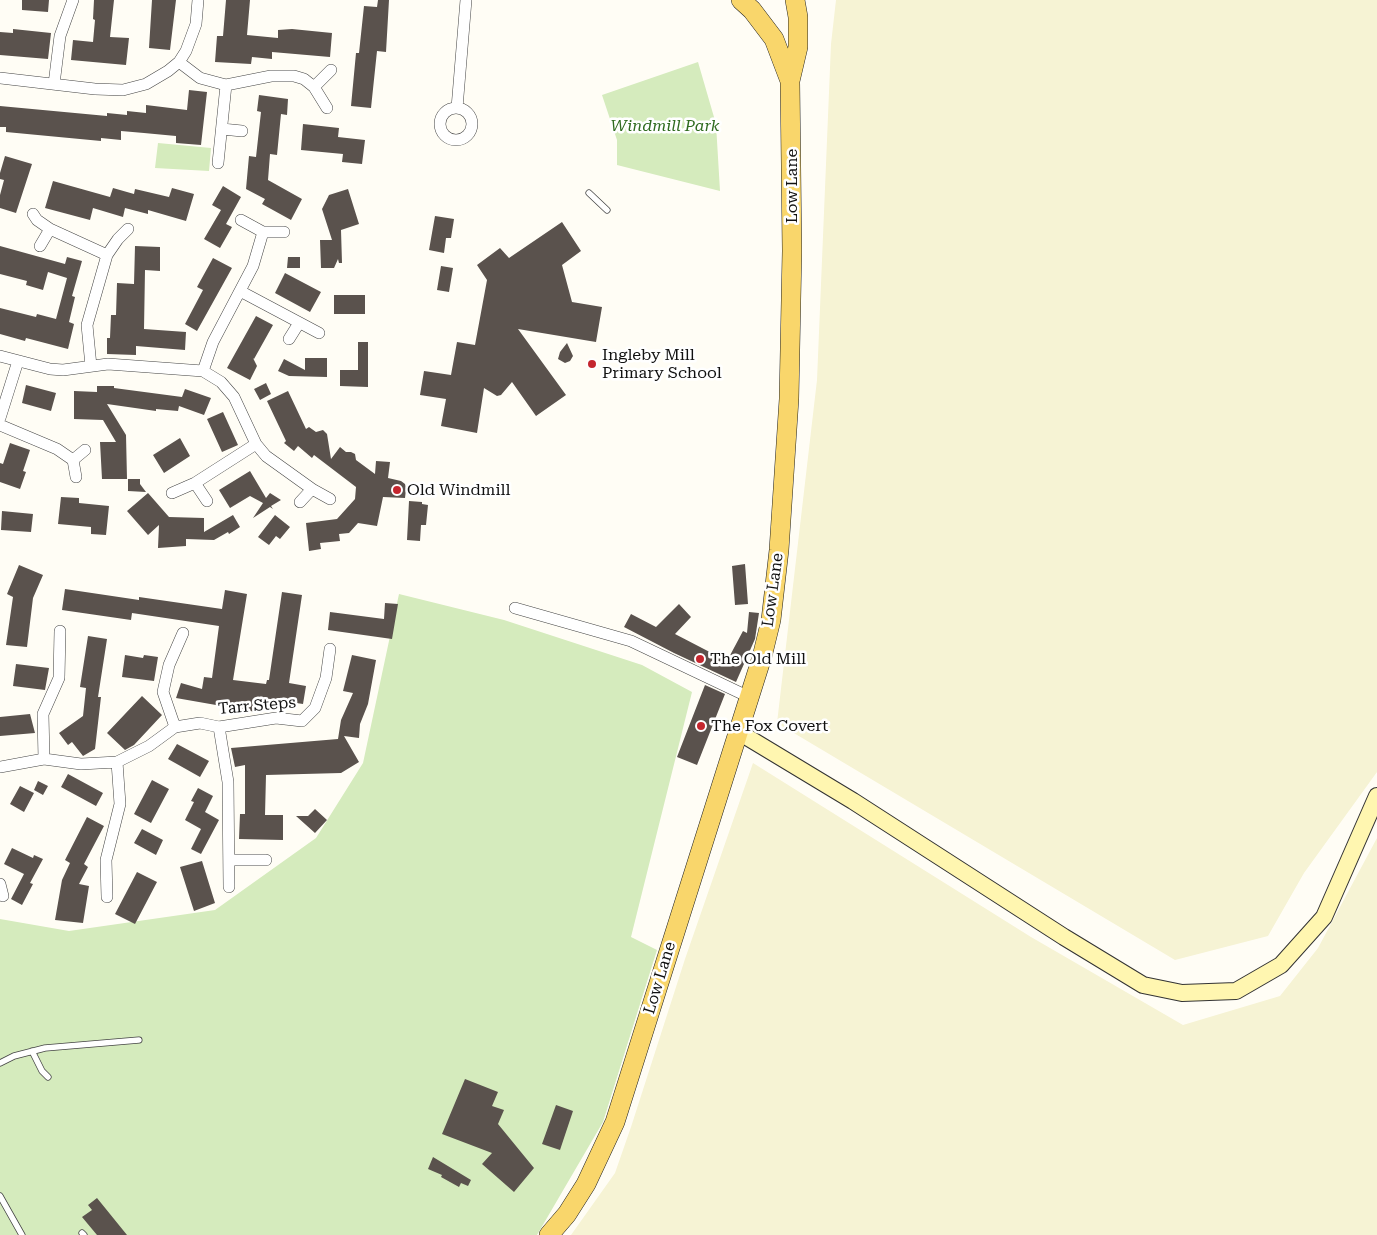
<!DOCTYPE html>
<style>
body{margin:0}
canvas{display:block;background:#fffdf5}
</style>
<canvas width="1377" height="1235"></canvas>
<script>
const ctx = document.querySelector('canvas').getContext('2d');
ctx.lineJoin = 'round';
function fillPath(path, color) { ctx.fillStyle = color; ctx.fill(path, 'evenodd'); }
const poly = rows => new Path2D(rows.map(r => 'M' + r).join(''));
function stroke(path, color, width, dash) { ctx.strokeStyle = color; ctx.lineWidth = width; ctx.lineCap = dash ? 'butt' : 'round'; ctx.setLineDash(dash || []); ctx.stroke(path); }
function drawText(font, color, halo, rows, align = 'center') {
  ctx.font = font + ' "Roboto Serif",serif'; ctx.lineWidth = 5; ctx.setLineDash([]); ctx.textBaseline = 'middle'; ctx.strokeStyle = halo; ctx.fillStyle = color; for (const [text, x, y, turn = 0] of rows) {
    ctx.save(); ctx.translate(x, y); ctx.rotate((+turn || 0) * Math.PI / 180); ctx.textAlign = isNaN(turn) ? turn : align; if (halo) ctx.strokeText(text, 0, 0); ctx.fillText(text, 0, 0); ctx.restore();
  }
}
const farmland = poly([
 [836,0,1377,0,1377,772,1304,873,1268,936,1175,960,777,723,817,380,831,44],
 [753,763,1031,937,1183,1025,1280,996,1318,948,1377,838,1377,1235,571,1235,615,1173,631,1127,685,959]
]);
const green = poly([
 [698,62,716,124,720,191,617,165,617,140,602,95],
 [158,143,211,148,209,171,155,168],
 [399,594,504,620,642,665,692,692,631,937,657,950,603,1122,537,1235,0,1235,0,919,69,931,215,910,316,838,363,763]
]);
const building = poly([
 [22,0,49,0,48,12,22,10],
 [94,0,114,0,110,37,129,38,126,65,71,60,73,40,93,42,95,20,93,19],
 [152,0,176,0,170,50,149,48],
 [226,0,250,0,247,35,278,38,278,30,292,29,332,33,330,57,272,52,272,59,252,57,251,64,215,62,217,36,223,36],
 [378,0,389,0,386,52,377,51,371,108,351,106,356,53,359,53,364,6,377,7],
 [13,29,51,33,48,59,0,55,0,32,13,33],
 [189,90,207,92,201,145,176,143,176,136,144,133,121,131,121,140,101,138,101,141,6,132,6,127,0,127,0,106,107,116,107,113,127,115,127,111,146,113,146,105,187,110],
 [259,95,288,99,287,115,281,114,277,155,270,154,268,180,302,199,291,220,262,204,265,199,246,189,249,156,256,157,261,112,257,111],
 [303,124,339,128,338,137,365,140,362,164,342,162,343,154,301,150],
 [5,156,32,164,16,213,0,208,0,195,4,180,0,179,0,173],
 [53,181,110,197,113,188,134,194,135,189,169,197,172,188,194,194,186,221,148,210,148,214,125,208,123,217,93,208,90,220,45,208],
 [223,186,241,197,226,224,232,227,220,248,204,239,221,210,212,205],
 [348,189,359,224,341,230,342,263,339,263,338,259,334,268,321,268,320,240,332,240,322,209,329,195],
 [435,216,454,219,451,238,446,238,444,253,429,250],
 [562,222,581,251,562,265,572,302,602,307,596,342,518,329,566,395,536,416,512,382,501,395,497,396,484,388,477,433,441,426,446,399,420,395,424,371,451,375,457,342,475,345,487,280,477,265,500,248,509,258],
 [0,246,65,264,67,257,82,261,72,296,75,297,69,322,74,324,68,349,26,338,25,341,0,334,0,308,36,317,37,314,56,319,67,278,48,272,43,290,26,285,27,281,0,274],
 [135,246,160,247,160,271,145,270,144,329,186,332,185,350,136,346,136,355,107,354,107,338,110,338,111,315,116,315,117,283,134,284],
 [288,257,300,257,300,268,287,268],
 [213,258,232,268,197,331,185,324,203,290,197,287],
 [441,266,453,268,449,292,437,290],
 [285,273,321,292,310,312,275,293],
 [334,295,365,295,365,314,334,314],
 [256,316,273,325,254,359,253,358,257,366,250,380,227,368],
 [358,342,368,342,368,387,340,386,340,370,358,370],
 [567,343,573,356,570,361,565,363,558,359,560,352],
 [305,358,327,358,327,377,289,376,278,371,284,359,305,370],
 [266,383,271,394,260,400,254,389],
 [26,385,56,393,51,411,22,403],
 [97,386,114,386,114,388,182,397,185,389,211,398,204,415,179,406,178,411,156,409,156,411,107,404,126,435,127,479,102,479,100,442,116,442,103,420,74,419,74,391,97,392],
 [288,391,306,429,309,427,316,432,323,430,327,434,331,459,340,447,346,452,351,452,355,454,356,460,375,474,376,461,390,462,388,478,401,481,405,484,406,489,405,498,383,497,377,526,358,523,349,533,339,534,340,541,320,543,321,549,309,551,306,523,337,519,355,499,356,487,314,455,312,458,298,446,294,451,284,443,286,441,267,401],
 [223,412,238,445,222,452,207,419],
 [180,438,190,456,164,473,153,455],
 [10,443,30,450,23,471,26,472,20,489,0,482,0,463,3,464],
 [250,471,266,498,270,493,281,500,271,506,273,509,270,507,253,518,263,503,250,496,230,508,219,490],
 [128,479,140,479,140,484,146,492,128,491],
 [148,493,169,517,204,518,204,532,233,515,240,527,229,534,228,532,214,540,186,539,186,546,158,548,159,525,148,535,127,511],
 [61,497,79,498,79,503,109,506,106,535,91,534,91,527,58,524],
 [409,501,422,502,422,504,428,505,426,525,421,525,420,541,407,540],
 [2,511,33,514,31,532,1,530],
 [275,515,290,527,280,539,276,536,269,545,258,537],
 [745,564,748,604,735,605,732,566],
 [19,565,43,575,33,598,27,647,6,645,13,597,7,594],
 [65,589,139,600,139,597,222,609,225,590,247,594,233,680,266,684,267,680,269,680,282,592,302,595,289,683,306,686,303,704,257,697,256,712,176,698,181,683,202,689,204,677,212,678,219,626,132,613,131,620,62,610],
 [385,603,398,604,392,639,328,630,330,612,384,619],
 [679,604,691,617,675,634,727,661,743,631,747,633,749,612,759,613,755,639,736,682,674,653,624,627,631,614,656,627],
 [88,636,107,639,98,697,101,697,95,749,83,756,72,742,68,745,59,733,83,716,86,688,80,687],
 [125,655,143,658,144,655,158,657,154,681,122,677],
 [352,655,376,660,368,704,360,724,359,738,344,736,359,762,341,773,266,775,265,815,283,815,283,840,239,839,240,814,245,814,245,765,235,767,231,748,338,739,341,720,353,693,343,691],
 [16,664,49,668,45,690,13,686],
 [705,685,725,694,697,765,677,757],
 [142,696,162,715,134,745,125,750,107,733],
 [30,714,35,733,0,736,0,717],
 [177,744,209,761,200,777,168,759],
 [68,774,103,793,96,806,61,787],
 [152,780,169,789,151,823,134,814],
 [38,781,48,786,43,795,34,790],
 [20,786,34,793,24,812,10,804],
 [198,788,213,796,205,812,219,820,201,854,191,849,201,829,185,820,194,802,191,801],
 [315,809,327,820,315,833,296,816,308,816],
 [87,817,104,826,84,864,88,867,79,884,89,886,83,923,55,920,62,880,70,863,65,860],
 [142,829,163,840,156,855,134,843],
 [12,848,33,858,34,855,43,859,30,883,33,884,22,905,11,899,24,874,4,864],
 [202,861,215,903,194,911,180,867],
 [137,872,157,882,135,924,115,914],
 [465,1079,498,1092,492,1106,504,1110,498,1124,534,1168,514,1192,482,1164,492,1153,442,1134],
 [556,1105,573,1111,560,1150,542,1144],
 [433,1157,471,1180,468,1186,461,1183,459,1187,441,1177,442,1175,428,1169],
 [97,1198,127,1235,97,1235,82,1217,92,1210,88,1205]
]);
const lane = poly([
 [589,193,607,210],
 [32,1051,42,1071,48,1077],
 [0,1063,14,1056,45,1048,139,1040],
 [0,1196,22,1235],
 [82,1233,84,1235]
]);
const street = poly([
 [179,62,200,78,226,85,271,76,294,76,304,79,314,87,327,108],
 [0,78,95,89,123,90,146,84,168,71,179,62,186,51,196,24,198,0],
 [54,84,60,36,73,0],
 [314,87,331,70],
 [457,108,466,0],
 '440 124a16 16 0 1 1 32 0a16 16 0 1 1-32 0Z',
 [222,129,242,131],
 [218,163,226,85],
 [33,214,37,220,50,229,107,255,87,325,91,366],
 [241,220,263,232],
 [40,246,50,229],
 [107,255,118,239,128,229],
 [240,291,319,333],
 [289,339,299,323],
 [0,356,50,369,63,370,108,364,203,371,221,382,234,397,256,444,266,456,312,489,330,499],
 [203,371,213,342,253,266,263,232,284,232],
 [0,418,18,361],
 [0,425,57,449,73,460,76,477],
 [73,460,85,450],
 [195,483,207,501],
 [172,493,195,483,256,444],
 [300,502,312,489],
 [515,608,631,641,749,697],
 [175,727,163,692,169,665,183,633],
 [219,727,228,782,229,887],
 [44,759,43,714,59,678,60,631],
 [0,767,44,759,81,764,117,762,149,746,175,727,200,723,219,727,276,718,302,721,315,708,326,678,330,649],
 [230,860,266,860],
 [0,884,3,896],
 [107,897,106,860,120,804,117,762]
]);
const secondary = poly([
 [737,731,853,801,1064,937,1143,985,1182,993,1236,991,1281,965,1324,917,1377,796]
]);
const primary = poly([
 [741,0,752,10,774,39,790,81],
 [549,1235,567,1214,586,1184,615,1122,762,657,771,620,779,550,789,399,792,251,790,81,798,47,798,17,795,0]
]);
const markers = [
 [592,364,5,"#c4262e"],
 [397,490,5,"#c4262e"],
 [700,659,5,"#c4262e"],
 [701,726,5,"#c4262e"]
];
const parkNames = [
 ["Windmill Park",665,126]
];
const streetNames = [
 ["Low Lane",792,186,-90],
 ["Low Lane",773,590,-82],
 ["Tarr Steps",257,706,-5],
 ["Low Lane",660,978,-73]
];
const poiNames = [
 ["Ingleby Mill",602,355],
 ["Primary School",602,373],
 ["Old Windmill",407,490],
 ["The Old Mill",710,659],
 ["The Fox Covert",711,726]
];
fillPath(farmland, '#f6f3d4');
fillPath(green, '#d5ebbd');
fillPath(building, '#5a524d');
stroke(lane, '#444', 7);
stroke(street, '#444', 12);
stroke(secondary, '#333', 18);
stroke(primary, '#222', 20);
stroke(lane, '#fff', 5.5);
stroke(street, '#fff', 11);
stroke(secondary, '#fff6b0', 16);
stroke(primary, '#f9d66b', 19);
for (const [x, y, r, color] of markers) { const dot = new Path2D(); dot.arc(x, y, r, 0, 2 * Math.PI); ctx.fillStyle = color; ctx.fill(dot); stroke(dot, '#fff', 2); }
drawText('italic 16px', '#2f6b1f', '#fff', parkNames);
drawText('16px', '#111', '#fff', streetNames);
drawText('16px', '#111', '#fff', poiNames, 'left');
</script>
